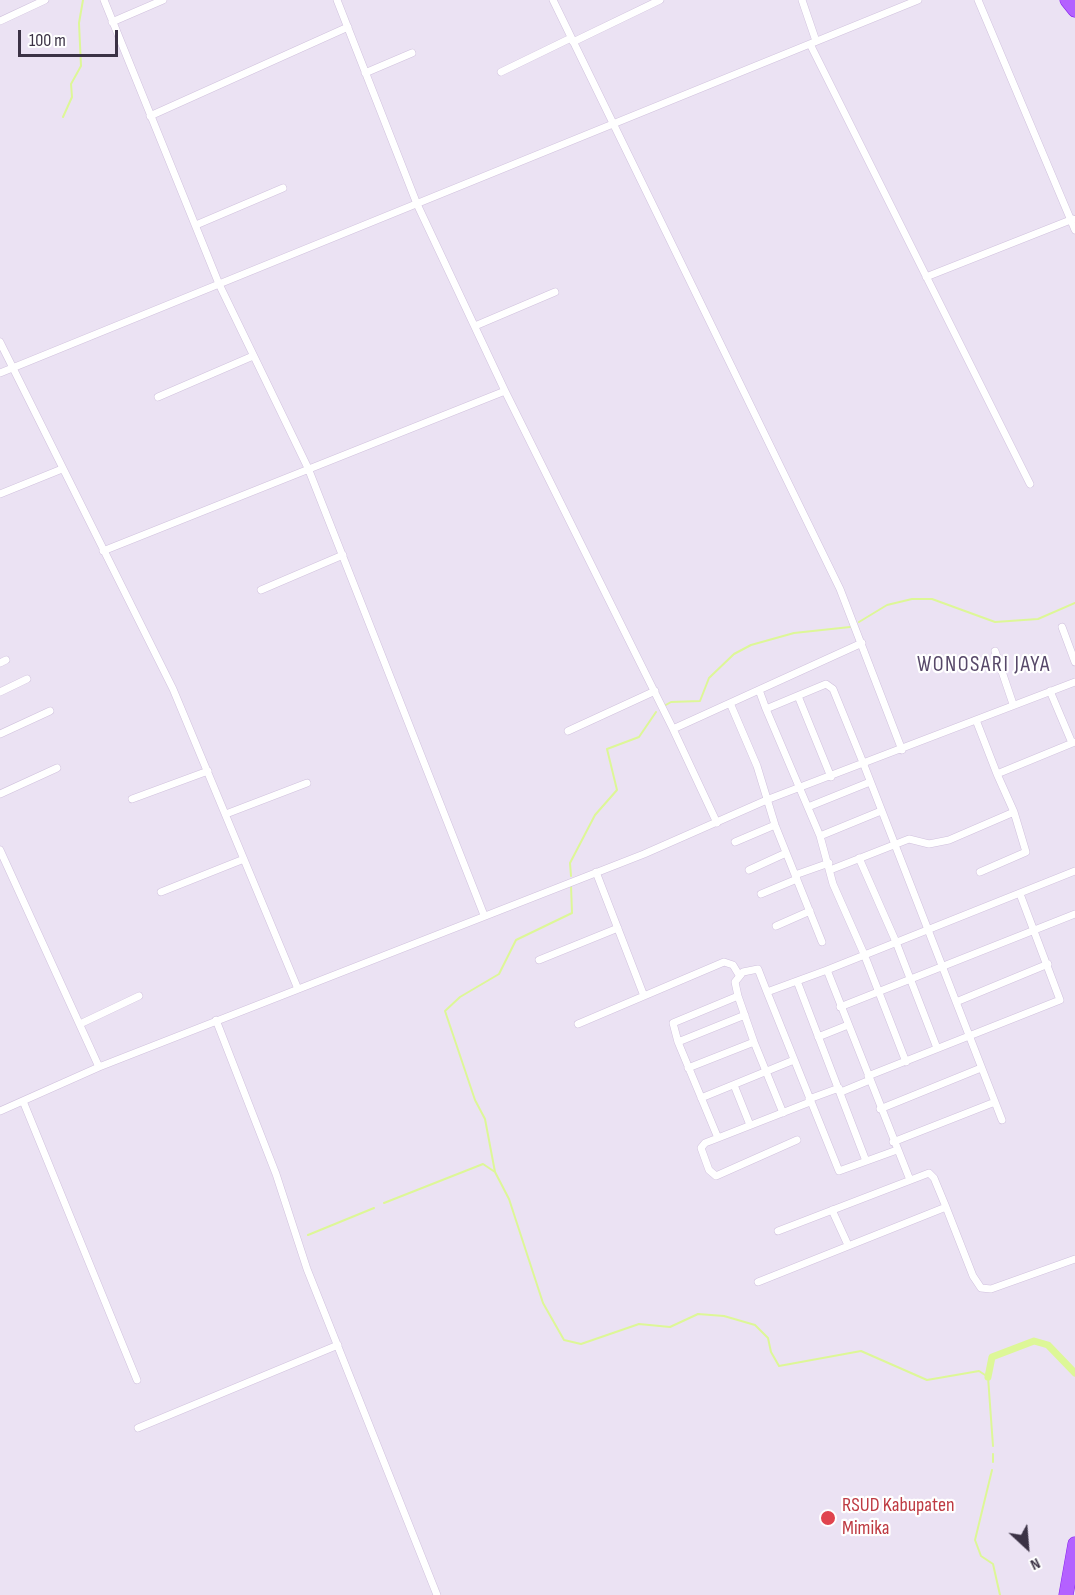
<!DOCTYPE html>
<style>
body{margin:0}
#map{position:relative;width:1075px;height:1595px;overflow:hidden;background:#ebe2f3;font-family:"Sofia Sans Condensed",sans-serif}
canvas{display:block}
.north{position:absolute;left:997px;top:1517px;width:60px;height:60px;-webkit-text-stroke:4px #fff;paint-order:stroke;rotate:154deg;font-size:16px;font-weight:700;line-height:24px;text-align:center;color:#3b3245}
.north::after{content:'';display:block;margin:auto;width:21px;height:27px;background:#3b3245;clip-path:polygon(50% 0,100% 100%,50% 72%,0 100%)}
.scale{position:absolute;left:18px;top:30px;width:100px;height:27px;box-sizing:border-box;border:3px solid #3b3245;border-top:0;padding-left:8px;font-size:18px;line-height:21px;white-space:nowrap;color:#3b3245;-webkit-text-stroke:4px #fff;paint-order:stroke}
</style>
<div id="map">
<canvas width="1075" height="1595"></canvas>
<div class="north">N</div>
<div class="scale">100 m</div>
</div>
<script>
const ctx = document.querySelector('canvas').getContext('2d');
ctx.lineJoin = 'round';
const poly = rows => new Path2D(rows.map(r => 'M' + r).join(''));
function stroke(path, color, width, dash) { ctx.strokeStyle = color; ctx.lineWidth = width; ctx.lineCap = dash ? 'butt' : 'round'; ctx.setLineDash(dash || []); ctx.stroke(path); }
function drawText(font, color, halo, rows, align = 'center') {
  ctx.font = font + ' "Sofia Sans Condensed",sans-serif'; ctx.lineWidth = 4.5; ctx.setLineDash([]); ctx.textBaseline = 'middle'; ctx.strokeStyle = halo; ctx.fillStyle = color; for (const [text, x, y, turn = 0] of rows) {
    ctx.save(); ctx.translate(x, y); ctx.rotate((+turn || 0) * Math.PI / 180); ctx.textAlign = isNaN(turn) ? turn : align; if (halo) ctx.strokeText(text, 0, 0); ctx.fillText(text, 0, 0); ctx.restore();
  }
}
const stream = poly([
 [63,117,72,97,71,84,81,66,79,23,83,0],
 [859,622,887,605,912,599,932,599,995,622,1038,619,1075,603],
 [664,706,671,702,700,701,709,678,734,654,751,645,794,633,850,627],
 [571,876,570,863,595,815,617,790,607,749,639,737,656,712],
 [495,1172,485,1119,475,1100,445,1011,460,997,499,974,516,940,572,913,571,886],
 [384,1203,483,1164,495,1172,509,1199,543,1303,564,1340,581,1344,639,1324,670,1327,698,1314,724,1316,755,1325,768,1338,771,1352,779,1366,861,1351,927,1380,979,1371,988,1377,993,1446],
 [308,1235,374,1208],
 [993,1462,993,1454],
 [992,1470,975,1540,981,1556,993,1564,1000,1595]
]);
const canal = poly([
 [988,1377,992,1357,1034,1341,1048,1345,1075,1373]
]);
const street = poly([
 [104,0,219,284,308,468,484,915],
 [337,0,417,204,505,391,673,729,717,823],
 [553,0,840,589,902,750],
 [802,0,816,41],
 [978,0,1075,230],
 [0,21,45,0],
 [112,22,163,0],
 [573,42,660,0],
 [810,44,1030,484],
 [501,72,571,38],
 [365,73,412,53],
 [150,116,348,27],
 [196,225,283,188],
 [926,277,1073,219],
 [475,326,555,292],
 [0,342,173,689,298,989],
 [0,373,918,0],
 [158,397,253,356],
 [0,494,62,469],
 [103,551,505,391],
 [261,590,343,555],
 [1062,627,1075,662],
 [995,651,1013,704],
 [0,663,6,660],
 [759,690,766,709],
 [1050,691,1072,743],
 [0,692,27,679],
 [798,696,831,777],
 [730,703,757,766,775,825,822,942],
 [976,720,997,774],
 [673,729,862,643],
 [568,731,655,691],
 [0,734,50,711],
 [0,794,57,768],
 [132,799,208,771],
 [808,807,870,782],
 [1014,812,997,774,1075,742],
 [226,814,307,783],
 [820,836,881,811],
 [735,842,775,825],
 [0,850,99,1067],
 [859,858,896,942,937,1048],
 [749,870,786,853],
 [830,870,909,839,929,844,949,840,1014,812,1026,852,980,872],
 [596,872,644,996],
 [795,875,829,863],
 [161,892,244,859],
 [761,894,797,879],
 [776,926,810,911],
 [539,960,618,928],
 [827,970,1075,871],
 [797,981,866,1161],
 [767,992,758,969,743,972,735,982,738,996,673,1023,678,1042,718,1138,810,1102],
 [956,1002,1048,964],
 [840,1007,1075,914],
 [216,1020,276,1174,307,1269,437,1595],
 [80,1024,139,996],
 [578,1024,724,962,733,965,739,975],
 [818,1037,848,1025],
 [678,1042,745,1015],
 [754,1042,783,1113],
 [906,1062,864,954,833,884,820,836,766,709,826,684,833,689,864,765,1002,1120],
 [688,1068,754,1042,738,996],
 [868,1076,1060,1000,1020,894],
 [734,1085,750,1125],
 [841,1092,870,1080],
 [701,1098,794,1060],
 [809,1099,839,1088],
 [23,1101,137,1380],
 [880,1109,981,1068],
 [0,1111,99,1067,644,854,769,799,1075,682],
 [718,1138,705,1143,701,1148,709,1170,716,1176,797,1140],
 [893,1142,995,1102],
 [897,1150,839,1171,767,992,827,970,910,1180],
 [832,1210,848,1245],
 [778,1231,929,1173,934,1178,946,1207,973,1276,981,1288,991,1289,1075,1259],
 [758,1282,946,1207],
 [138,1428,338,1345]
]);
const highway = poly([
 [1067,0,1075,10],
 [1066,1595,1075,1544]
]);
const markers = [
 [828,1518,8,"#e0444e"]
];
const healthNames = [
 ["RSUD Kabupaten",842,1506],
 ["Mimika",842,1529]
];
const quarterNames = [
 ["WONOSARI JAYA",984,665]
];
stroke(stream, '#ddf797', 2);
stroke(canal, '#ddf797', 7);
stroke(street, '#d0c1dd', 8);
stroke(highway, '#8622ec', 15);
stroke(street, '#fff', 7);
stroke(highway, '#b461ff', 14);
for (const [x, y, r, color] of markers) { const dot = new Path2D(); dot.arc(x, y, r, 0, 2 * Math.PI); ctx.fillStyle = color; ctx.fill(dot); stroke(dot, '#fff', 2); }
drawText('20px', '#be3a42', '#fff', healthNames, 'left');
ctx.letterSpacing = '1.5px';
drawText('22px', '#574869', '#fff', quarterNames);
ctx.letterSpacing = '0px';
</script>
